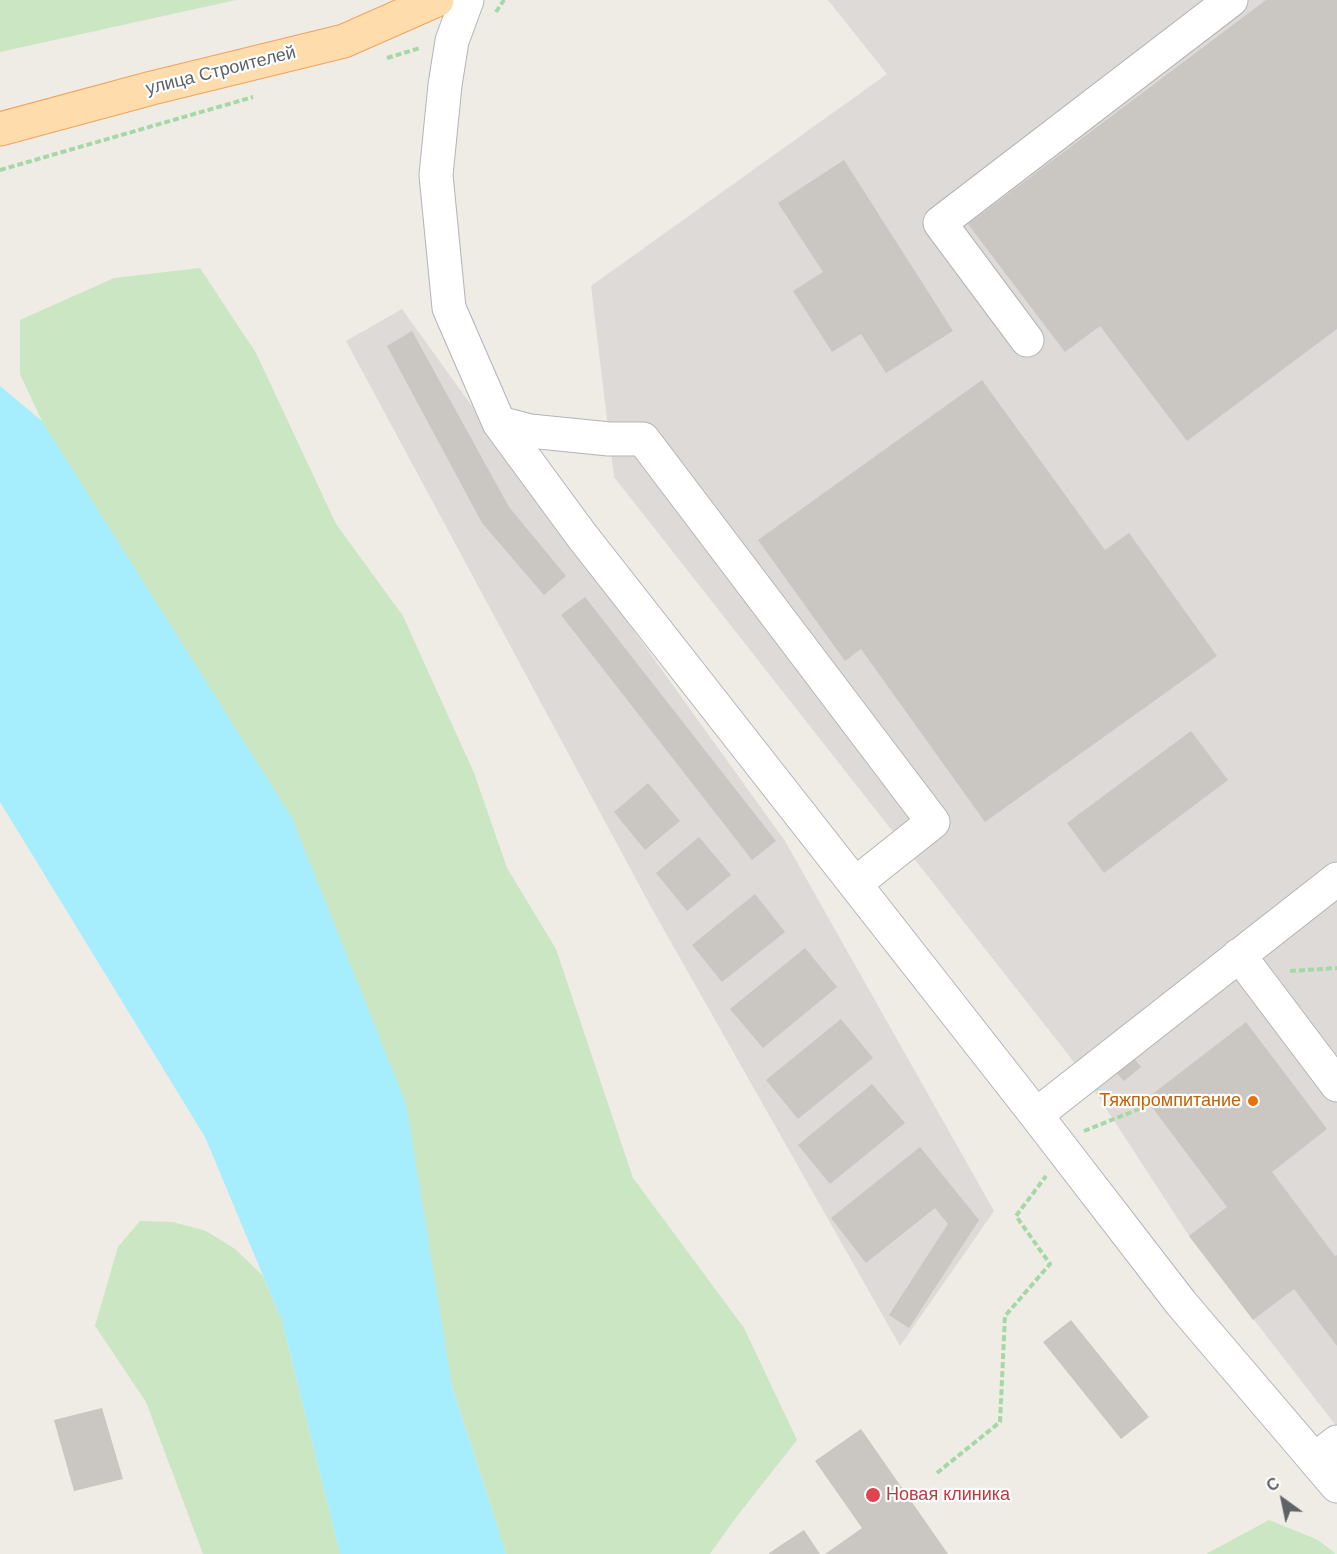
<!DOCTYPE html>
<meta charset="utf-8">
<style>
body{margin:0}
#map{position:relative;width:1337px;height:1554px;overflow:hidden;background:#efebe5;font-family:Helvetica,sans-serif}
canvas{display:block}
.north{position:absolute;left:1253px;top:1470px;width:60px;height:60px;-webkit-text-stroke:4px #fff;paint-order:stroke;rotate:327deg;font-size:16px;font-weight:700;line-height:24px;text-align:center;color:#5d6366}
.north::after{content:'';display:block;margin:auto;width:21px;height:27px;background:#5d6366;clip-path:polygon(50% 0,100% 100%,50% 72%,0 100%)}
</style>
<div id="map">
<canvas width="1337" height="1554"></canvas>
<div class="north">С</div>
</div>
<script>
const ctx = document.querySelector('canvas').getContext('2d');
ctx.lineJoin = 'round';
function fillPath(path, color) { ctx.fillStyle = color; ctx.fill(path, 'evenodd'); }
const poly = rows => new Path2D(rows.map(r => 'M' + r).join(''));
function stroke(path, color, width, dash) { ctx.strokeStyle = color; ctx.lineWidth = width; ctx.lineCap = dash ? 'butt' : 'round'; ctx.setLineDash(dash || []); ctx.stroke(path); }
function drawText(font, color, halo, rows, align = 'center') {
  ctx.font = font + ' Helvetica,sans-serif'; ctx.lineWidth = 4.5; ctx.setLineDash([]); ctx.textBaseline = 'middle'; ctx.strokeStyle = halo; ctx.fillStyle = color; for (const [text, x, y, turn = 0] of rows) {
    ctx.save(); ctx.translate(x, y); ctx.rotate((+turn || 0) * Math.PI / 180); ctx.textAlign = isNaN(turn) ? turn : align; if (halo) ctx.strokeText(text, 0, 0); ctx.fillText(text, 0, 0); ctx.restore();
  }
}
const industrial = poly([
 [828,0,1337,0,1337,1427,1189,1236,1085,1076,614,477,591,286,887,74],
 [402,309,785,841,994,1211,900,1346,651,907,346,341]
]);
const green = poly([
 [0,0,236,0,0,52],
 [200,268,256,353,336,524,403,616,474,773,507,868,556,949,633,1178,744,1328,797,1440,734,1520,710,1554,506,1554,452,1386,42,421,20,374,20,320,114,278],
 [140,1221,173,1222,206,1231,235,1249,263,1276,282,1321,340,1554,203,1554,146,1402,95,1326,118,1247],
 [1269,1520,1318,1540,1336,1554,1206,1554]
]);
const water = poly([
 [0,386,42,421,292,818,406,1104,452,1386,506,1554,340,1554,282,1321,205,1137,0,802]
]);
const building = poly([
 [1266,0,1337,0,1337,329,1187,441,1100,326,1065,352,968,224],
 [844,160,953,331,886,373,861,334,832,352,793,291,823,272,778,203],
 [412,331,509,507,566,576,544,595,482,523,387,346],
 [982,380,1105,550,1129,533,1217,656,985,822,861,649,845,661,758,540],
 [585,597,776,841,752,860,561,615],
 [1191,731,1228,780,1104,873,1067,823],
 [648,783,680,821,645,850,614,812],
 [699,837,731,875,687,911,656,873],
 [755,894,785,932,722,982,692,945],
 [805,948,837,987,763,1048,730,1009],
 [841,1019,873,1058,798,1119,766,1080],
 [1246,1022,1327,1129,1272,1172,1335,1256,1337,1255,1337,1346,1294,1289,1253,1320,1189,1236,1227,1207,1146,1099],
 [1130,1053,1141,1067,1124,1081,1112,1068],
 [872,1084,905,1123,830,1184,798,1145],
 [920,1147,979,1220,909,1328,889,1315,948,1224,935,1208,866,1263,831,1218],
 [1071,1320,1149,1417,1121,1439,1043,1342],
 [102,1408,123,1479,74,1491,54,1420],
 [861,1429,948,1554,825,1554,862,1528,815,1461],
 [804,1530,820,1554,768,1554,781,1545]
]);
const path = poly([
 [496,12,504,0],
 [387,58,420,48],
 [0,170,253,97],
 [1290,971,1337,968],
 [1084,1131,1149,1105],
 [937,1473,1000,1422,1005,1316,1050,1264,1016,1216,1046,1176]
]);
const minor = poly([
 [467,0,452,41,445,85,436,175,449,308,499,423,582,536,1036,1115,1181,1303,1337,1486],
 [1027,340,940,223,1231,0],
 [499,423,530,431,609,439,643,439,933,822,855,884],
 [1239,955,1337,1085],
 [1036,1115,1337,879],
 [1315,1459,1337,1442]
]);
const major = poly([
 [0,129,152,88,344,41,437,0]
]);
const markers = [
 [1253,1101,6,"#e8710a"],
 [873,1495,8,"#e0444e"]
];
const streetNames = [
 ["улица Строителей",221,71,-14]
];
const foodNames = [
 ["Тяжпромпитание",1241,1101]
];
const healthNames = [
 ["Новая клиника",886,1495]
];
fillPath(industrial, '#dedad7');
fillPath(green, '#cbe6c2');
fillPath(water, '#a6eefe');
fillPath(building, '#cac6c2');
stroke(minor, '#b1b5b8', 35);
stroke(major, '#f1a25d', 35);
stroke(path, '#a5d8a6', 4, [6, 3]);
stroke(minor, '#fff', 33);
stroke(major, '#fedcab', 33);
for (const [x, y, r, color] of markers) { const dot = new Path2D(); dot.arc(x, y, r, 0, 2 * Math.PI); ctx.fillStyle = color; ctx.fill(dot); stroke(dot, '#fff', 2); }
drawText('18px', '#5d6366', '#fff', streetNames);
drawText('18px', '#c56008', '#fff', foodNames, 'right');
drawText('18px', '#be3a42', '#fff', healthNames, 'left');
</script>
